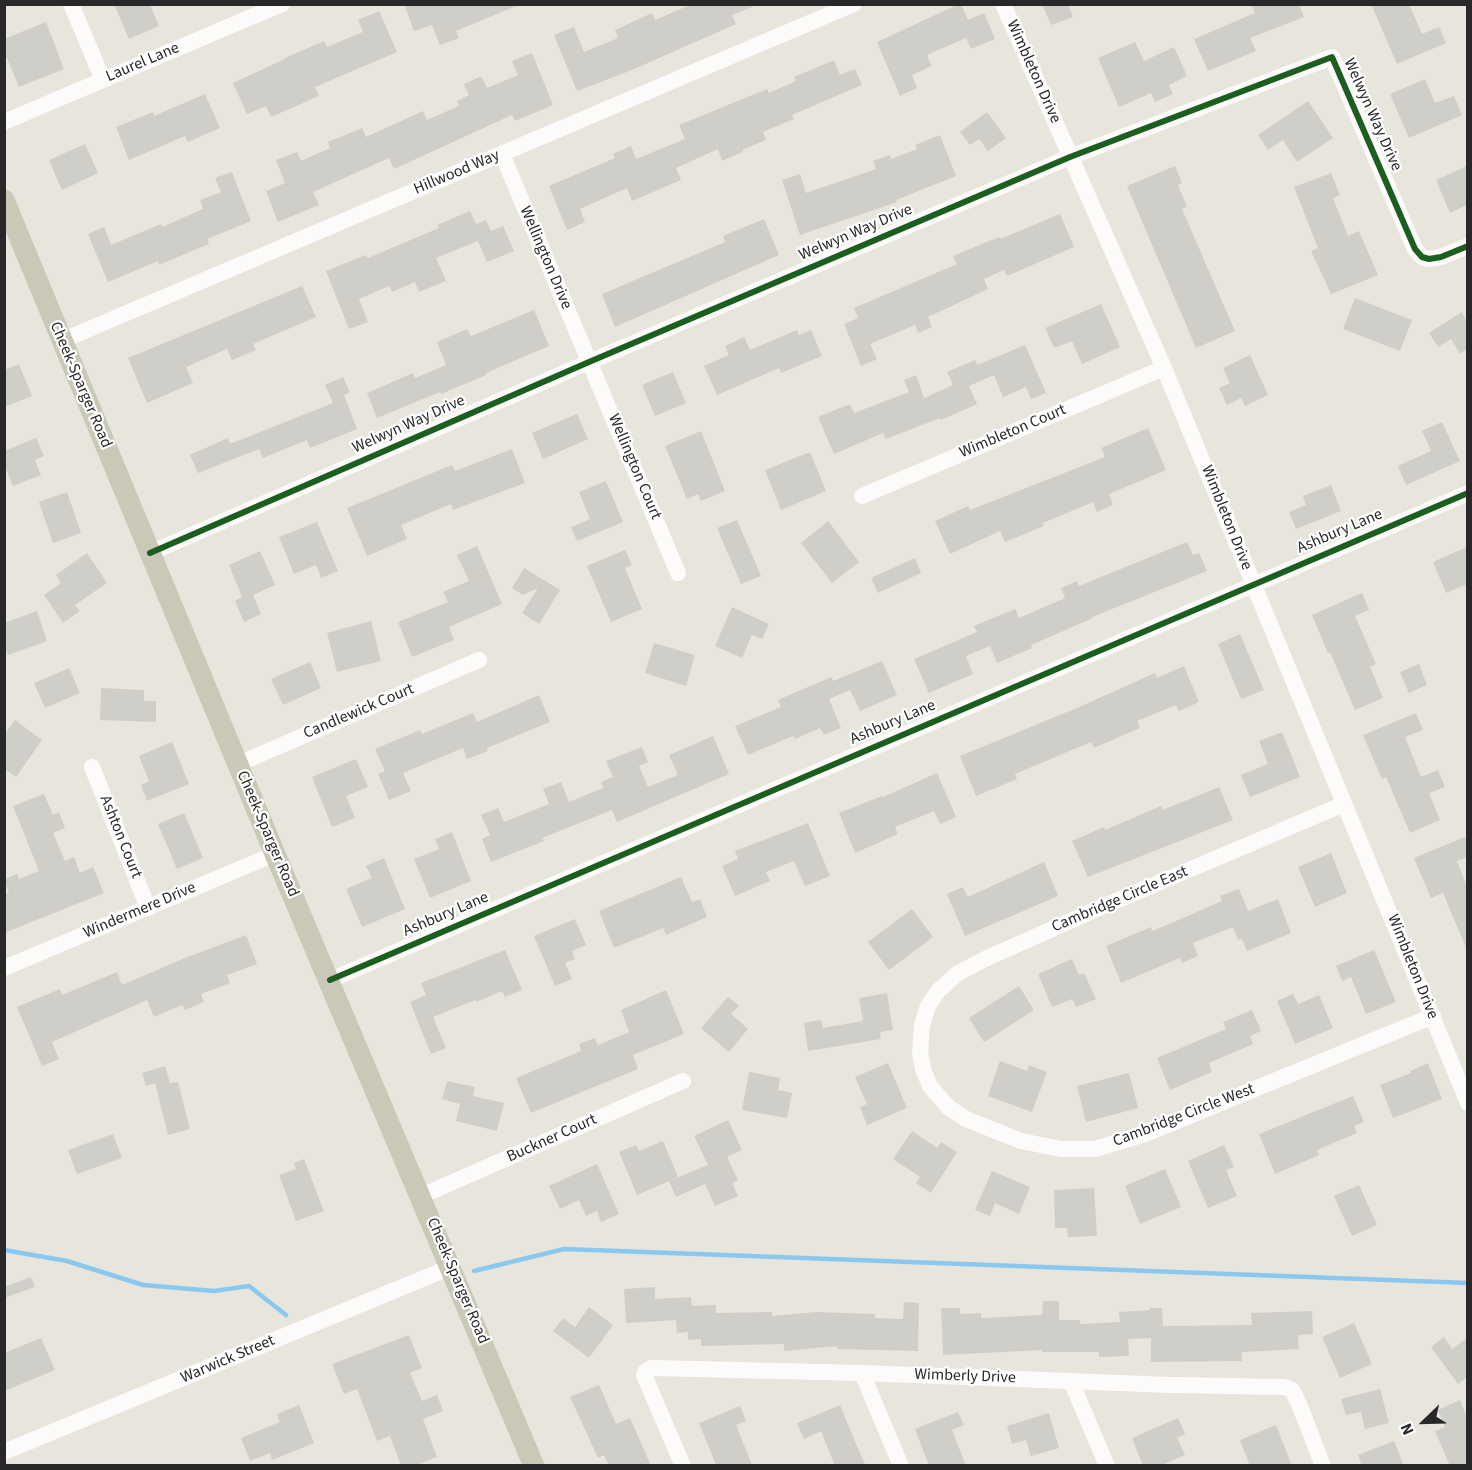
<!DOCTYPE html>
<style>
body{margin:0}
#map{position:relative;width:1472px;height:1470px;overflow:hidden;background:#e8e5dc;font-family:"Source Sans 3",sans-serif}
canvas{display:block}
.frame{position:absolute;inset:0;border:6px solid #282828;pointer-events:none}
.north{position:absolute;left:1394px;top:1392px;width:60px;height:60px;-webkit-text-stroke:4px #fff;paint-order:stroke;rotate:247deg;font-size:16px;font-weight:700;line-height:24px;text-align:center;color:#282828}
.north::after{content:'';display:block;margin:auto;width:21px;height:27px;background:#282828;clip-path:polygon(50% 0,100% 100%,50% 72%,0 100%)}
</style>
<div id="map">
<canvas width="1472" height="1470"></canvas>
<div class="frame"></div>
<div class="north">N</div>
</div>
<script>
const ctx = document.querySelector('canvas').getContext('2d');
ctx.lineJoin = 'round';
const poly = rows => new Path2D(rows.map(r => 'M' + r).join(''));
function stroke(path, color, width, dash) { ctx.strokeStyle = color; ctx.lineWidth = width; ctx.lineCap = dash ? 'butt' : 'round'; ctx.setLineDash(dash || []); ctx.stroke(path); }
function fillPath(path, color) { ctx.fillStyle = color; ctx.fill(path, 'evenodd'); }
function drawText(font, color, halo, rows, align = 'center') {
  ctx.font = font + ' "Source Sans 3",sans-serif'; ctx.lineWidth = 4.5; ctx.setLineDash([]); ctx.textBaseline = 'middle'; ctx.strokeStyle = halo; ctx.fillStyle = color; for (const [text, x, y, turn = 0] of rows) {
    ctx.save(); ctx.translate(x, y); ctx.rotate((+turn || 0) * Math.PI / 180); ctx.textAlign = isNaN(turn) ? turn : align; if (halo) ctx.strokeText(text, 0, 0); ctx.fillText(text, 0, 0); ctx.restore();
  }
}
const stream = poly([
 [4,1250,67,1261,143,1285,214,1291,249,1286,286,1315],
 [474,1271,564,1249,1468,1283]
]);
const building = poly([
 [114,4,150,4,159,26,129,39],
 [404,4,519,4,519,5,456,31,459,38,440,45,432,25,414,31],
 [692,4,757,5,732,15,736,24,632,70,577,91,554,35,574,27,584,52,618,38,615,30,652,13,655,20],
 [959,4,961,4,968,20,984,13,995,39,971,49,966,38,927,55,932,66,912,75,917,88,900,96,877,42],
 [1042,4,1068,4,1073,17,1051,25],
 [1251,4,1299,4,1304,17,1250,38,1256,51,1208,71,1194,39,1255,13],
 [1371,4,1409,4,1422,34,1439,27,1446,43,1397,64],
 [379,11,397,52,315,87,319,96,271,117,266,106,247,114,233,83,285,59,285,58,324,41,327,47,363,32,358,20],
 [46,22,64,69,19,87,7,58,4,60,4,39],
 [1135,42,1144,61,1174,47,1187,76,1169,85,1173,94,1155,102,1151,93,1119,107,1098,58],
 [532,53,553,105,515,121,512,115,394,169,389,158,313,192,319,205,278,222,266,191,285,183,276,160,297,152,301,161,330,148,328,142,362,128,366,137,423,111,427,120,459,106,457,101,469,95,464,84,481,76,487,88,518,75,512,61],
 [834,60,840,75,855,69,862,85,792,115,794,119,763,132,766,140,742,150,743,152,722,161,718,149,676,168,681,180,632,201,627,188,580,209,585,222,567,230,549,186,615,158,613,154,631,146,636,159,685,139,679,125,767,89,769,93,796,81,794,77],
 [1425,79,1435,103,1454,96,1462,115,1409,138,1390,94],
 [205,94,220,128,188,142,185,136,129,160,116,127,153,112,154,116],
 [1308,101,1333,138,1297,162,1283,140,1268,150,1258,135],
 [987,112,1006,138,988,151,979,139,970,145,960,132],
 [940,135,956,176,896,200,897,202,800,235,782,180,800,174,806,193,876,169,873,161,890,155,891,159,917,149,915,145],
 [85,144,98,173,62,190,49,160],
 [1175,166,1182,183,1178,185,1187,207,1182,209,1235,331,1196,348,1127,186],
 [1467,166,1467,205,1450,213,1436,180],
 [232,172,251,221,207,239,209,244,159,265,158,261,108,282,88,234,104,227,111,245,161,224,162,227,203,209,200,200,221,192,215,178],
 [1331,173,1340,195,1333,198,1348,236,1359,231,1378,275,1331,294,1311,251,1318,248,1294,187],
 [470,211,476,224,486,220,491,231,503,226,514,251,487,262,478,241,436,258,446,281,419,292,415,282,392,292,389,286,359,299,368,322,349,329,326,271,366,255,368,258,439,228,437,225],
 [1060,214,1074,247,1007,276,1004,270,984,279,988,289,928,317,932,327,918,333,915,325,870,344,877,359,861,366,844,324,858,318,854,308,957,264,953,256,999,237,1000,239],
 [764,219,779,255,615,327,602,294,725,242,723,236],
 [302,286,316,317,253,344,256,350,232,360,227,349,186,367,193,383,147,403,128,358],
 [1355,298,1412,320,1400,351,1343,329],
 [1101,304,1120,347,1082,364,1072,341,1054,348,1045,328],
 [534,310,549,346,486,373,486,375,441,394,440,392,377,418,367,393,413,373,415,378,446,365,437,342,467,329,471,336],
 [1462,312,1467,322,1467,349,1460,354,1451,339,1438,347,1429,333],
 [797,330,799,335,811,330,822,356,781,373,779,368,717,395,704,366,729,355,725,346,744,337,750,350],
 [1025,345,1046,393,1031,399,1026,387,1003,397,994,375,969,386,977,404,941,420,940,418,886,439,883,433,834,454,818,417,850,404,854,413,909,392,904,380,916,375,924,398,953,385,947,372,975,360,977,365],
 [1250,355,1268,395,1245,406,1241,398,1227,405,1219,388,1230,383,1223,368],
 [19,364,32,396,4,407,4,370],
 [673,372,686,403,655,416,642,385],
 [343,377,350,392,344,395,357,429,310,448,307,440,263,458,259,449,198,473,190,455,228,438,230,444,333,403,325,385],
 [577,414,588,439,543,459,532,433],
 [1442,422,1460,461,1406,485,1398,466,1431,451,1422,431],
 [1148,428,1166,470,1109,494,1113,505,1097,512,1093,502,1043,523,1044,526,1005,542,1000,531,950,554,935,521,968,506,970,510,1105,457,1101,448],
 [701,431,725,491,701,501,698,494,687,499,665,446],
 [36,438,44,456,35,460,41,475,13,486,4,464,4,451],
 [512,449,525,483,453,510,451,504,401,525,407,539,367,556,347,508,452,465,455,471],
 [810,452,826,491,781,510,765,470],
 [606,481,623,522,577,541,571,527,590,519,579,492],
 [1331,485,1341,511,1296,529,1289,512,1306,505,1303,496],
 [67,492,81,533,53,543,39,502],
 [737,520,761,576,741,584,717,528],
 [828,521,859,562,832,583,801,543],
 [317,522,338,571,321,578,316,565,294,574,279,537],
 [1187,542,1193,555,1199,553,1207,571,1092,617,1093,618,1031,645,1032,648,997,663,990,646,966,656,973,674,929,693,914,659,977,632,974,626,1015,609,1019,618,1065,598,1061,588,1077,581,1079,586],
 [477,546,502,604,449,627,454,640,412,657,398,622,448,602,443,592,469,581,457,555],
 [1467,547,1467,584,1446,593,1433,562],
 [625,550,632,565,625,568,642,609,611,622,587,566],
 [260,551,275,585,253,595,261,614,244,622,235,601,242,597,229,565],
 [87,553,107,583,75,605,80,611,63,623,44,595,61,583,56,575],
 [915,558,921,573,878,593,871,578],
 [524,568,560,590,539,624,522,613,538,588,523,595,512,588],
 [1362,593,1369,610,1355,616,1376,664,1370,667,1383,698,1355,710,1330,652,1328,653,1312,615],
 [732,607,769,624,762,639,752,635,742,658,715,646],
 [37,611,47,641,8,655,4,646,4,623],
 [371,621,381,661,337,672,327,633],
 [1240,634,1264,690,1241,699,1218,644],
 [654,643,695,655,686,686,645,673],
 [882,661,897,695,860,711,850,690,829,699,841,728,824,735,820,728,795,739,793,736,748,755,735,726,781,707,778,700,831,677,833,681],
 [310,662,321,688,283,705,271,679],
 [1419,664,1427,685,1409,693,1400,672],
 [1184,666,1199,702,1179,711,1176,705,1137,721,1140,728,1094,748,1091,742,1015,774,1017,779,976,796,960,756,1077,708,1155,673,1157,678],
 [69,668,80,693,45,708,34,683],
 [101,688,144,690,144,701,156,701,156,722,100,720],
 [539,695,550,722,487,748,488,751,467,759,463,748,403,773,411,791,389,800,378,774,385,771,375,749,420,730,422,734,473,713,477,722],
 [1416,713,1423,730,1405,737,1421,777,1438,770,1445,787,1429,793,1440,820,1410,833,1386,777,1382,779,1363,735],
 [15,720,42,740,16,777,4,769,4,735],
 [1282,732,1300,777,1250,797,1241,775,1268,764,1259,741],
 [713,736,729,774,617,822,612,810,542,838,544,841,491,862,482,839,490,835,481,815,498,808,504,822,549,804,543,789,561,782,569,802,603,788,601,782,613,777,606,761,642,747,648,762,639,766,648,787,678,775,669,755],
 [172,742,189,784,147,801,141,785,149,781,139,756],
 [356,759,368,787,346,796,355,818,332,827,312,777],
 [937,773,956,817,940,824,934,811,895,827,898,834,855,853,839,813,882,796,883,797],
 [1219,787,1233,820,1088,877,1072,841,1104,827,1105,830,1161,806,1163,810],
 [44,794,53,815,59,812,65,828,53,833,65,861,74,857,80,873,93,867,104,893,4,933,4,894,9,892,4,880,17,874,19,879,39,871,13,806],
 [184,813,203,858,177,869,158,824],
 [808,823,830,876,805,886,794,861,766,872,770,881,735,896,722,866,738,859,735,851],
 [452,832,471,881,430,898,414,859,439,849,435,839],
 [1465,837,1467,844,1467,857,1457,861,1467,887,1467,950,1443,893,1431,898,1414,858],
 [1331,853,1347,893,1315,907,1298,867],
 [384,858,405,909,362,927,346,889,372,878,366,866],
 [1044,862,1058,896,965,936,947,894,963,887,968,897],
 [681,877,692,902,700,899,707,917,666,935,663,928,614,948,599,911],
 [1239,889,1248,911,1278,899,1291,933,1247,951,1242,939,1238,940,1233,927,1193,943,1198,956,1182,963,1180,958,1121,983,1106,946,1151,927,1153,931,1222,901,1220,896],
 [912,909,933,937,889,970,868,942],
 [575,919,586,945,572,951,575,959,565,963,572,979,555,986,534,936],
 [246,935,257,964,227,975,230,983,201,994,204,1002,185,1010,182,1005,154,1017,147,1000,52,1042,59,1059,42,1066,17,1007,60,989,62,995,117,972,122,985,185,958],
 [505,950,522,990,505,997,502,991,476,1002,475,1000,433,1017,446,1048,431,1054,410,1002,426,995,421,983],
 [1374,950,1396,1002,1366,1014,1351,977,1342,981,1336,966],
 [1072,959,1079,975,1084,973,1096,999,1076,1007,1072,999,1052,1007,1038,974],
 [1019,986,1034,1010,984,1042,969,1018],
 [666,990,684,1034,633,1055,638,1069,531,1113,516,1078,581,1051,579,1044,595,1038,598,1045,629,1032,621,1010],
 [887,993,893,1030,880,1032,881,1039,808,1051,804,1023,821,1020,823,1028,863,1021,859,998],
 [1293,994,1298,1004,1319,995,1333,1028,1295,1044,1277,1001],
 [728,997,739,1006,731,1014,748,1029,729,1052,701,1028],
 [1252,1010,1261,1031,1250,1036,1253,1044,1209,1063,1212,1072,1170,1090,1157,1058,1226,1029,1223,1022],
 [1000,1061,1027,1071,1029,1065,1047,1072,1032,1112,988,1096],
 [888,1063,907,1108,867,1125,860,1107,867,1104,855,1077],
 [1428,1063,1442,1099,1393,1118,1380,1085,1411,1073,1410,1071],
 [165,1066,170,1083,178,1082,190,1129,168,1135,155,1083,146,1086,142,1073],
 [749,1072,780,1078,778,1090,792,1093,787,1118,742,1110],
 [1129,1073,1138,1108,1086,1122,1077,1086],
 [447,1081,475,1087,473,1096,504,1103,497,1131,456,1121,460,1104,442,1099],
 [1353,1096,1364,1122,1354,1126,1357,1133,1317,1150,1319,1155,1275,1174,1259,1134],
 [728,1120,742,1150,727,1157,738,1180,732,1183,738,1196,715,1206,705,1184,676,1197,669,1181,708,1165,694,1136],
 [912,1131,937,1148,941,1142,957,1152,931,1193,916,1183,920,1177,893,1159],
 [113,1134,122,1158,77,1174,68,1150],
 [663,1141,678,1177,637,1195,619,1152,636,1145,639,1151],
 [1224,1145,1234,1167,1226,1170,1237,1196,1208,1208,1188,1161],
 [304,1159,324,1211,296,1221,279,1175,296,1169,294,1163],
 [597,1164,619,1214,601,1222,597,1211,586,1216,579,1200,560,1209,549,1186],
 [1165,1169,1181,1207,1140,1224,1125,1186],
 [992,1171,1030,1187,1019,1214,995,1203,990,1216,975,1210],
 [1359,1185,1377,1225,1352,1236,1334,1196],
 [1094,1188,1097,1236,1068,1237,1067,1228,1055,1228,1054,1190],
 [31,1277,35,1287,4,1298,4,1287],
 [655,1287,655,1299,691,1297,692,1306,716,1305,716,1313,772,1312,772,1316,816,1312,875,1314,875,1318,903,1319,904,1302,919,1303,918,1351,837,1349,837,1346,784,1351,784,1344,701,1346,701,1339,688,1340,688,1332,677,1333,676,1320,626,1323,624,1289],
 [1043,1301,1059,1301,1059,1320,1080,1320,1080,1324,1120,1322,1119,1312,1150,1310,1150,1308,1162,1308,1163,1326,1252,1325,1251,1313,1312,1311,1313,1334,1298,1335,1299,1349,1242,1352,1242,1361,1151,1362,1151,1338,1128,1339,1129,1356,1099,1357,1099,1352,1042,1352,1042,1350,943,1355,941,1308,960,1308,960,1314,981,1313,981,1318,1042,1315],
 [589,1307,613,1325,589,1358,553,1331,563,1318,575,1327],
 [1354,1323,1372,1364,1340,1378,1322,1337],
 [409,1335,422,1368,410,1373,422,1401,437,1395,443,1411,423,1419,437,1457,414,1466,401,1466,390,1436,377,1441,357,1389,344,1394,332,1364],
 [1444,1337,1452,1349,1467,1338,1467,1377,1458,1384,1431,1347],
 [41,1338,55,1370,4,1391,4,1353],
 [599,1385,616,1424,630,1418,651,1466,609,1466,604,1455,598,1458,570,1397],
 [1380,1389,1389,1423,1365,1429,1361,1412,1346,1415,1341,1399],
 [1460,1400,1467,1418,1467,1466,1450,1466,1435,1431,1445,1427,1438,1410],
 [299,1405,314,1443,272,1460,270,1453,250,1461,241,1438,280,1422,277,1414],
 [840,1405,859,1451,866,1466,835,1466,821,1431,804,1439,797,1423],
 [740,1406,746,1421,736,1425,752,1465,716,1465,699,1423],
 [958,1412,964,1425,952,1430,966,1466,929,1466,915,1429],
 [1049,1413,1059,1448,1031,1456,1026,1440,1012,1444,1007,1426],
 [1178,1418,1185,1434,1177,1438,1185,1455,1160,1466,1143,1466,1132,1438],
 [1276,1425,1292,1466,1250,1466,1240,1440],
 [1394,1441,1404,1466,1362,1466,1358,1455]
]);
const minor = poly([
 [71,4,103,80],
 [1003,4,1164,368,1468,1103],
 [4,122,282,4],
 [502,154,678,573],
 [61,341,854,4],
 [862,496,1164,368],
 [150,553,589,362,1070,157,1332,57,1415,249,1422,257,1429,259,1441,257,1468,246],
 [238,764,479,660],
 [92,767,148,908],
 [1344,804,1097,909,985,959,958,973,938,991,928,1006,922,1025,920,1052,923,1069,930,1086,948,1107,966,1119,1021,1141,1061,1149,1095,1149,1145,1134,1433,1016],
 [4,968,275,854],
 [330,980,1468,493],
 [421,1196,683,1081],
 [862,1373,901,1466],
 [1071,1381,1107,1466],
 [4,1452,451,1267],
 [683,1466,644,1375,646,1371,652,1368,862,1373,1171,1385,1284,1387,1292,1390,1299,1404,1323,1466]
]);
const major = poly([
 [4,200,275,854,534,1466]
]);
const cycleway = poly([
 [150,553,589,362,1070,157,1332,57,1415,249,1422,257,1429,259,1441,257,1468,246],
 [330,980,1468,493]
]);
const streetNames = [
 ["Laurel Lane",143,63,-23],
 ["Wimbleton Drive",1033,72,66],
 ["Welwyn Way Drive",1372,115,66],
 ["Hillwood Way",457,173,-23],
 ["Welwyn Way Drive",856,233,-23],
 ["Wellington Drive",545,258,67],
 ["Cheek-Sparger Road",80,385,67],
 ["Welwyn Way Drive",409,425,-24],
 ["Wimbleton Court",1013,432,-23],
 ["Wellington Court",634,467,67],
 ["Wimbleton Drive",1226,518,68],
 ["Ashbury Lane",1340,532,-23],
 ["Candlewick Court",359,712,-23],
 ["Ashbury Lane",893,723,-23],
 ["Cheek-Sparger Road",267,834,67],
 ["Ashton Court",120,837,68],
 ["Cambridge Circle East",1120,900,-23],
 ["Windermere Drive",140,911,-23],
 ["Ashbury Lane",446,915,-23],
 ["Wimbleton Drive",1412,967,68],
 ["Cambridge Circle West",1184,1116,-21],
 ["Buckner Court",552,1139,-24],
 ["Cheek-Sparger Road",457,1281,67],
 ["Warwick Street",228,1360,-23],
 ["Wimberly Drive",965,1377,2]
];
stroke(stream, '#8ac8f0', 4.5);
fillPath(building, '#d0cec8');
stroke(minor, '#fcfbfa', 16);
stroke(major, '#cac8b7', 21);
stroke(cycleway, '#1b5e20', 6);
drawText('16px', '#282828', '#fff', streetNames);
</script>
